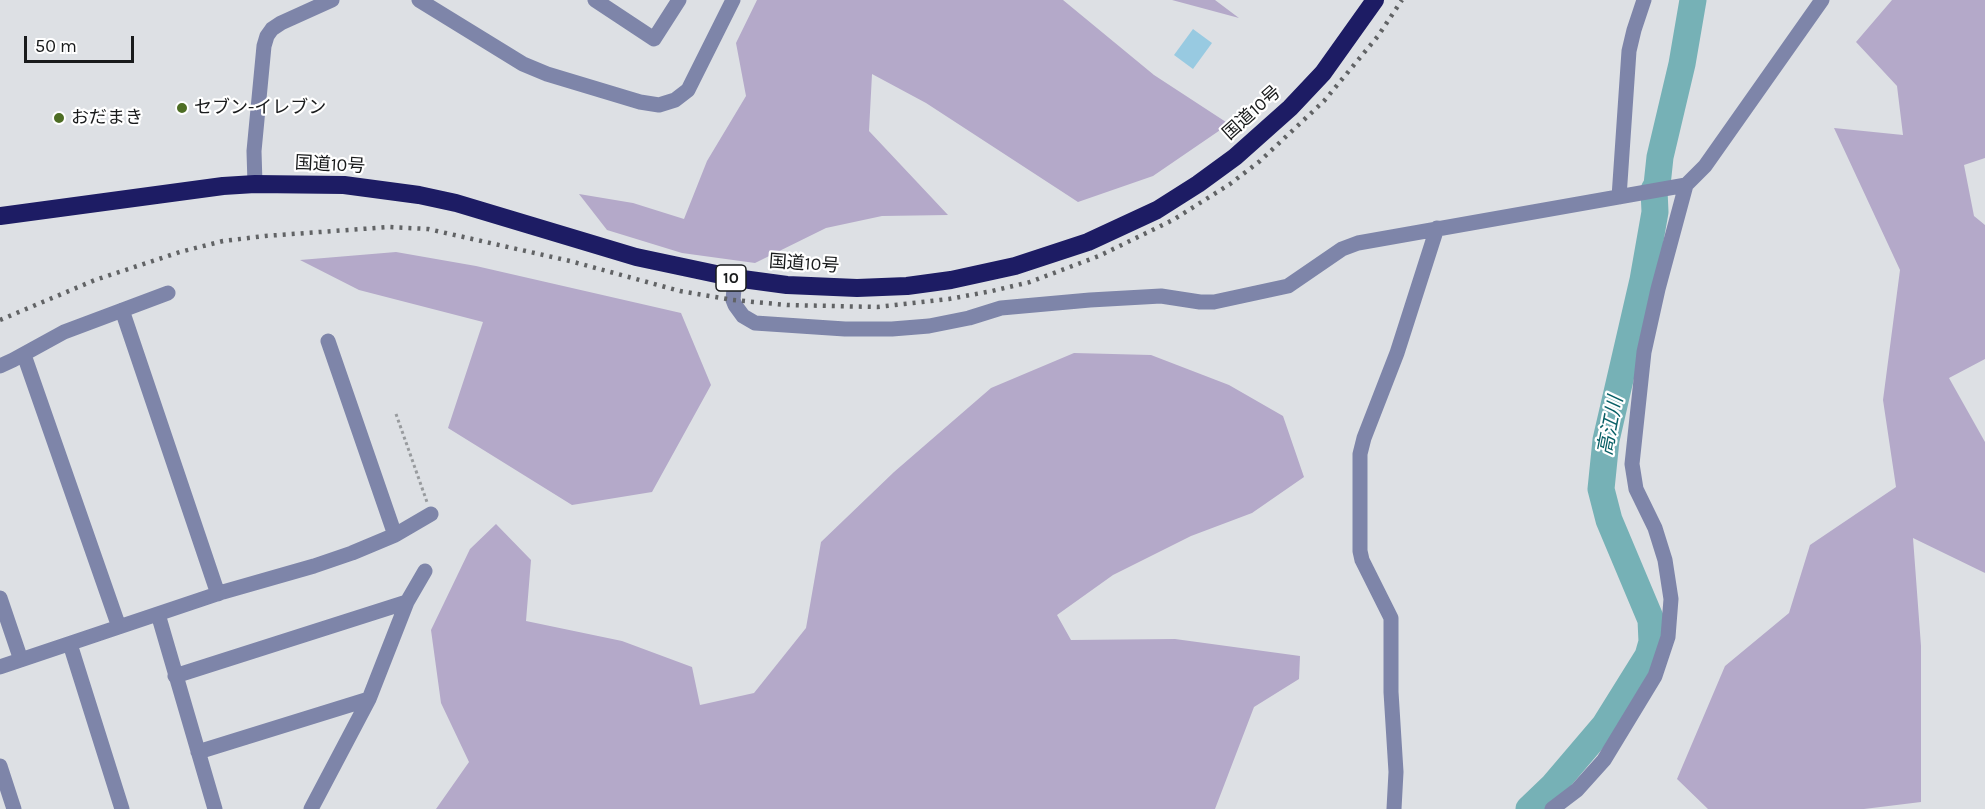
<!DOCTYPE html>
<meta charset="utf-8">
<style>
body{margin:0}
#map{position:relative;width:1985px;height:809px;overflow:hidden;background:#dde0e4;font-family:Karla,sans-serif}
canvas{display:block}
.scale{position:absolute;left:24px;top:36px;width:110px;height:27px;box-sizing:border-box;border:3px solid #191b1c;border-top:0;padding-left:8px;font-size:18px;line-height:21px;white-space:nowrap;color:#191b1c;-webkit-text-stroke:4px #fff;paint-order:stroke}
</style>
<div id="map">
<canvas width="1985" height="809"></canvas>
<div class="scale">50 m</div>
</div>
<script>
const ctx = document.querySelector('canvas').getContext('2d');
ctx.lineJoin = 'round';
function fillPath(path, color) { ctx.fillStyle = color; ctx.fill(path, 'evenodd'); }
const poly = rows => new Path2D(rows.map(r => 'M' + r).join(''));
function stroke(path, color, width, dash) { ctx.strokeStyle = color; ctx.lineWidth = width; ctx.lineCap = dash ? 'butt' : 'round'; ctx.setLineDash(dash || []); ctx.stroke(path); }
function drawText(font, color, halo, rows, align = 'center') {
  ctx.font = font + ' Karla,"Noto Sans JP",sans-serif'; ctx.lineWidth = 4.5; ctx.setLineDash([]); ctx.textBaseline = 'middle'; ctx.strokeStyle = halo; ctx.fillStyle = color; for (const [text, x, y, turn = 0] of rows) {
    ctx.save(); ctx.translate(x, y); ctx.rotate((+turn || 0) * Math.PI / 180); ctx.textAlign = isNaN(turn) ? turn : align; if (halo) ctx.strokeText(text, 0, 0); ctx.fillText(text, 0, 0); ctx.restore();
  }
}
const green = poly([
 [757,0,1063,0,1154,75,1229,124,1153,176,1078,202,926,103,872,74,869,131,948,215,882,216,826,228,755,263,682,253,607,230,579,194,633,203,684,219,707,161,746,96,736,43],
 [1172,0,1215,0,1239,18],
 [1892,0,1985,0,1985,158,1964,165,1974,216,1985,225,1985,359,1949,378,1985,442,1985,573,1913,538,1921,646,1921,802,1864,809,1708,809,1677,779,1725,666,1789,613,1810,545,1896,487,1883,400,1900,270,1834,128,1903,135,1897,86,1856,42],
 [396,252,476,266,681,313,711,385,652,492,572,505,448,428,483,322,359,290,300,260],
 [1074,353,1151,355,1229,385,1283,416,1304,477,1252,513,1191,536,1113,575,1057,615,1071,640,1175,639,1300,656,1299,679,1254,707,1215,809,436,809,469,762,441,703,431,630,470,549,496,524,531,560,526,621,622,641,692,667,700,705,754,693,806,628,821,542,894,472,991,388]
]);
const river = poly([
 [1529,809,1553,786,1605,725,1648,656,1652,642,1651,620,1609,520,1601,489,1606,440,1643,280,1655,212,1654,190,1657,185,1660,157,1682,64,1693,0]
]);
const building = poly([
 [1193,29,1212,43,1193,69,1174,55]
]);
const path = poly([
 [396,414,427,502]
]);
const minor = poly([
 [419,0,523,64,547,74,640,102,659,105,675,100,688,90,733,0],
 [595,0,654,39,679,0],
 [255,184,254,151,264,46,267,36,272,29,281,23,332,0],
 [1619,197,1629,51,1634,30,1644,0],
 [735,278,733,300,735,305,743,316,755,323,845,329,892,329,929,326,969,318,1001,308,1090,300,1161,296,1200,302,1214,302,1288,286,1342,249,1358,243,1686,185,1705,166,1822,0],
 [122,310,218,594],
 [328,341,395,535],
 [24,355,119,627],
 [0,366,13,360,64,332,168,293],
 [0,598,21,660],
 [158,614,215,809],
 [70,644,122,809],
 [0,667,223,592,314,566,352,553,395,535,431,514],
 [175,676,407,602],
 [198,752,369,699],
 [0,766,14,809],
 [311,809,369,699,407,602,425,571],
 [1394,809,1396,772,1391,692,1391,618,1362,560,1360,551,1360,454,1364,438,1397,353,1437,228],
 [1552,809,1577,790,1604,760,1655,676,1668,637,1671,599,1665,560,1655,528,1636,489,1632,464,1644,352,1658,289,1686,185]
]);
const highway = poly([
 [0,216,223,186,255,184,344,185,419,195,456,203,636,257,735,278,787,285,857,288,907,286,951,280,1015,266,1088,242,1157,210,1198,184,1235,157,1290,108,1323,73,1375,0]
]);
const rail = poly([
 [0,320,95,280,180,252,223,241,265,236,389,227,428,229,570,261,680,291,733,300,787,305,877,307,949,299,992,291,1030,282,1099,256,1173,220,1230,184,1260,161,1324,101,1378,36,1402,0]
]);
const markers = [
 [182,108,6,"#4d6d24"],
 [59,118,6,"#4d6d24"]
];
const shields = [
 [731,278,30]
];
const shieldNames = [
 ["10",731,278]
];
const poiNames = [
 ["セブン-イレブン",194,108],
 ["おだまき",71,118]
];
const streetNames = [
 ["国道10号",1252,113,-42],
 ["国道10号",330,165,3],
 ["国道10号",804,264,4]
];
const waterNames = [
 ["高江川",1611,426,-79]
];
fillPath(green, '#b4a9c9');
stroke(river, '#76b1b6', 27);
fillPath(building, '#98cae1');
stroke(path, '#989b9e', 3, [3, 3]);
stroke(minor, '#7e85a9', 15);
stroke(highway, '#1d1c64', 18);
stroke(rail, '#616365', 4.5, [3, 6]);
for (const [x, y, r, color] of markers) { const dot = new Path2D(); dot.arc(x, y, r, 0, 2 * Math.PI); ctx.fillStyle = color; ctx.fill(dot); stroke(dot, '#fff', 2); }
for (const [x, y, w] of shields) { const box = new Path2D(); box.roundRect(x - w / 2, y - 13, w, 26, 4.5); ctx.fillStyle = '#fff'; ctx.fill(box); stroke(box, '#191b1c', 1.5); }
drawText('bold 16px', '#191b1c', null, shieldNames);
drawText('18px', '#191b1c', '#fff', poiNames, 'left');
drawText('18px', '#191b1c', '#fff', streetNames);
drawText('italic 20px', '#085f65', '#fff', waterNames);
</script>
